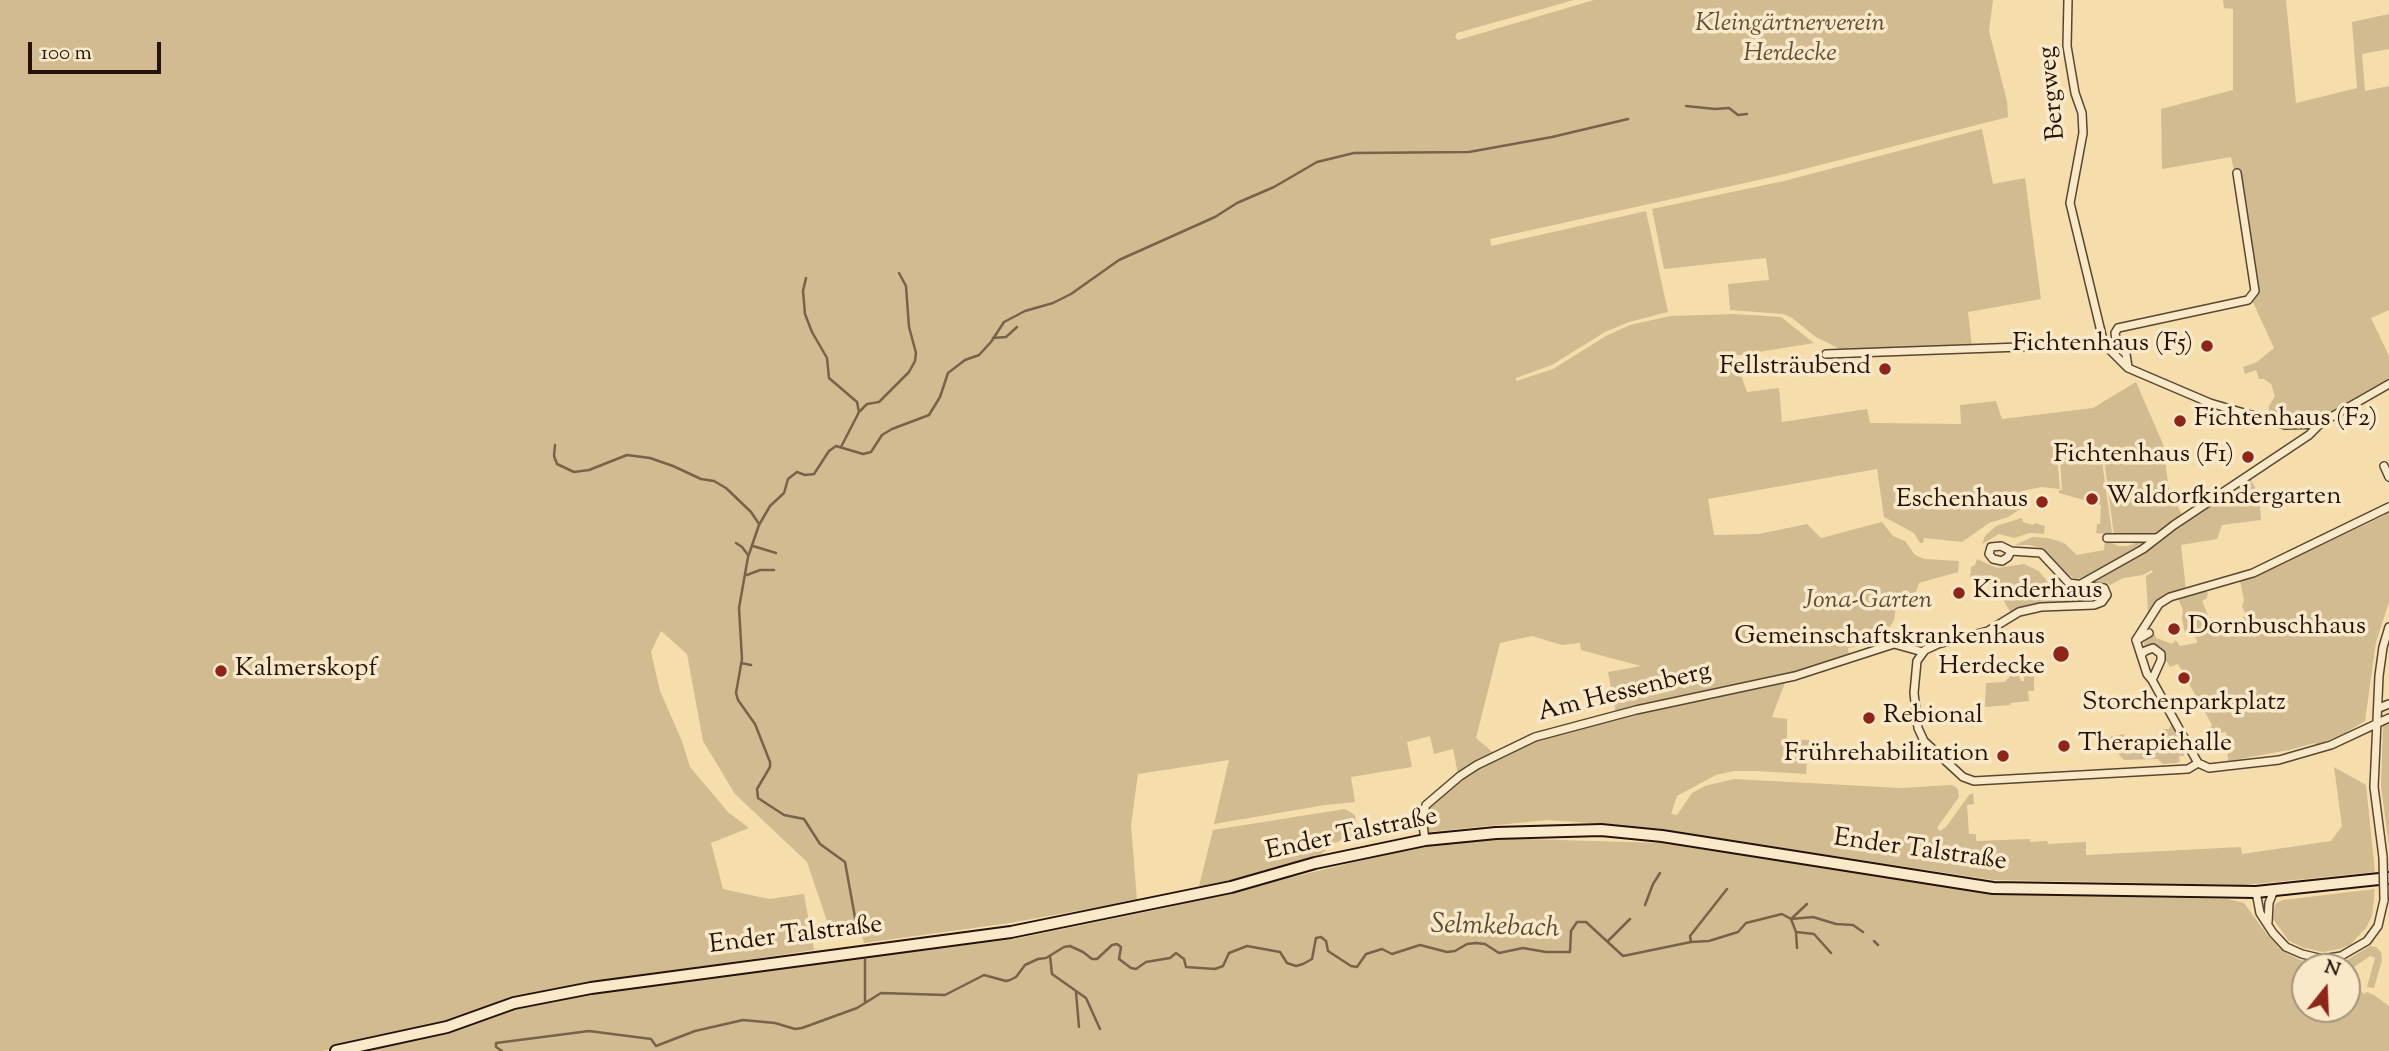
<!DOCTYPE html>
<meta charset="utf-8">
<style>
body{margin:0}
#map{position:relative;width:2389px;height:1051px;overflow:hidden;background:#f6ddac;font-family:"Sorts Mill Goudy",serif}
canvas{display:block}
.north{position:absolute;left:2291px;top:953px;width:70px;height:70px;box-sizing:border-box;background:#f9e9c9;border:2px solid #a4937c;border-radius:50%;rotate:18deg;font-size:19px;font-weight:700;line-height:28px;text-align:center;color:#241308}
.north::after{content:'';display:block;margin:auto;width:24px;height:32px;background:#8f2418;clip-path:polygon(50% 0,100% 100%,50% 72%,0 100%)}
.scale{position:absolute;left:28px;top:42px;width:133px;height:32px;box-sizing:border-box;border:4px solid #241308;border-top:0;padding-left:9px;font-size:21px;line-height:24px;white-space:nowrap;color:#241308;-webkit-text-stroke:5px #f9e9c9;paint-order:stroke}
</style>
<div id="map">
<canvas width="2389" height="1051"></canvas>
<div class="north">N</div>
<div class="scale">100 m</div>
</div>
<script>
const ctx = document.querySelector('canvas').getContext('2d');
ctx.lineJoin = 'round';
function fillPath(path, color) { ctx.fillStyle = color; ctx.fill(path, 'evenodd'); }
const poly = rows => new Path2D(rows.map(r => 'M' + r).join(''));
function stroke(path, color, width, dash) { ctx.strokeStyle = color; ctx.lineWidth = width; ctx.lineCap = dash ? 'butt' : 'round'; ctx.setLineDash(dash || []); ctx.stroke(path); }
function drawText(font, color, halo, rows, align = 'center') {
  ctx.font = font + ' "Sorts Mill Goudy",serif'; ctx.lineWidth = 7; ctx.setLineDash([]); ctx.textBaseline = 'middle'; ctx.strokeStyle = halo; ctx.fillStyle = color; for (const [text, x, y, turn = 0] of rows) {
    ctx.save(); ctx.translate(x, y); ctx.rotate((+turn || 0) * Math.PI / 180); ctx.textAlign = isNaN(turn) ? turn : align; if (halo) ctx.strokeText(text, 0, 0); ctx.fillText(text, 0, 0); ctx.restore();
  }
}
const green = poly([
 [0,0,1574,0,1457,33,1455,37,1458,40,1594,0,1993,0,1989,31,2007,101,2008,117,1781,175,1490,239,1491,246,1646,211,1668,312,1629,322,1605,332,1552,365,1516,378,1516,381,1553,369,1606,336,1630,325,1670,316,1734,314,1781,317,1814,343,1734,356,1747,392,1779,388,1782,422,1867,409,1870,423,1961,424,1960,405,1996,401,2002,419,2093,408,2136,382,2163,444,2169,491,2183,516,2155,536,2114,536,2103,450,2057,456,2060,489,2041,487,2022,491,2022,508,2008,517,1989,523,1962,542,1924,538,1923,543,1920,543,1914,533,1884,517,1877,469,1708,499,1714,535,1759,534,1807,524,1821,538,1882,522,1893,536,1905,541,1915,555,1925,559,1959,561,1958,572,1919,583,1916,592,1908,594,1899,608,1896,607,1894,620,1885,635,1867,645,1848,648,1849,657,1793,675,1616,713,1608,672,1641,666,1581,650,1580,643,1562,645,1532,636,1500,643,1476,738,1496,755,1458,774,1453,749,1434,754,1430,736,1407,742,1412,767,1351,777,1355,802,1325,805,1214,824,1229,760,1138,774,1131,825,1137,900,1010,923,864,943,861,933,832,936,807,862,735,794,703,741,687,654,661,631,651,652,660,691,682,741,690,767,728,812,749,828,711,843,723,889,769,899,804,894,814,950,638,976,515,1002,467,1021,322,1051,0,1051],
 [2223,0,2286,0,2296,103,2357,88,2352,22,2389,14,2389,49,2362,54,2365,91,2389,86,2389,310,2371,318,2389,356,2389,381,2332,414,2319,419,2286,421,2268,417,2269,406,2275,396,2271,384,2264,379,2259,379,2256,370,2245,374,2243,367,2257,362,2274,348,2251,298,2258,291,2239,169,2234,170,2231,157,2162,169,2161,109,2233,90,2233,9,2224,8],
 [1982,129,1993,184,2025,178,2041,299,1968,312,1972,347,1840,349,1816,337,1792,318,1783,314,1730,310,1728,284,1769,280,1766,258,1664,269,1652,209,1784,181],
 [2101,454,2112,533,2105,534,2096,533,2097,524,2100,524,2101,505,2059,493,2059,490,2062,490,2060,458],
 [2249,477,2259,494,2261,520,2222,525,2217,539,2181,545,2186,589,2158,602,2148,613,2146,576,2153,572,2152,570,2143,575,2123,578,2110,585,2103,582,2086,583,2117,568],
 [2389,510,2389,602,2376,642,2365,721,2345,733,2316,745,2315,743,2289,750,2228,761,2226,732,2206,736,2206,732,2212,725,2178,664,2170,667,2159,648,2146,647,2143,643,2154,633,2156,638,2172,644,2176,640,2180,646,2197,643,2197,640,2192,633,2185,633,2182,618,2183,610,2178,599,2205,590,2208,593,2207,598,2202,601,2211,622,2213,622,2223,635,2229,637,2239,632,2247,626,2243,617,2246,615,2242,606,2244,600,2240,581,2267,571,2383,516],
 [2022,518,2023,522,2033,525,2035,523,2045,526,2044,534,2030,533,2014,538,1999,534,1982,544,1985,536,1996,526],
 [2033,537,2048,538,2064,543,2077,555,2104,550,2105,540,2119,546,2128,546,2142,540,2146,540,2146,543,2088,576,2076,579,2064,573,2044,549,2030,545,2015,545],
 [1977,559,1997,568,2024,564,2039,571,2051,586,2060,591,2090,595,2100,593,2102,595,2094,601,2031,604,2011,613,2002,598,2000,585,1988,584,1981,588,1976,588,1975,581,1970,580,1971,567,1975,565],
 [2034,674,2034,691,2028,691,2029,701,2011,703,2010,705,1985,707,1986,683,2005,682,2010,676,2019,675,2021,681,2024,681,2024,675],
 [1786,680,1772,717,1787,719,1787,739,1809,740,1806,774,1756,771,1734,771,1716,775,1677,796,1671,814,1677,815,1692,793,1705,786,1734,779,1901,788,1952,785,1958,789,1959,797,1937,828,1940,831,1946,827,1969,795,1973,793,1974,804,1967,805,1969,834,1976,834,1976,841,2030,839,2030,842,2047,841,2048,844,2086,842,2086,855,2241,847,2242,854,2331,841,2342,826,2334,767,2366,785,2375,872,2244,885,1993,880,1663,830,1603,824,1548,820,1428,832,1423,817,1428,805,1478,767,1538,739,1637,712],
 [2172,724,2184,747,2184,756,2179,756,2180,761,2177,763,2163,764,2157,759,2124,760,2107,742,2109,737,2124,734,2125,741,2163,739,2163,729,2169,729],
 [2389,724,2389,846,2381,786,2383,725],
 [1345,809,1355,815,1357,835,1334,843,1314,860,1230,884,1198,890,1213,830],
 [1495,838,1660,843,1993,893,2228,899,2244,903,2269,937,2283,951,2300,960,2323,965,2342,963,2370,946,2376,947,2381,952,2382,960,2374,988,2367,987,2375,958,2370,956,2347,972,2347,967,2305,967,2305,1009,2347,1009,2347,978,2364,994,2367,992,2374,995,2389,1006,2389,1051,353,1051,516,1007,653,984,1014,939,1165,908,1425,845],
 [2375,889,2372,916,2366,928,2350,945,2339,949,2323,952,2304,948,2289,941,2273,919,2275,904,2283,900]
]);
const stream = poly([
 [1686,106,1715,109,1729,108,1738,115,1747,114],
 [806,278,803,291,805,314,812,332,827,358,829,378,857,402,859,412,841,447],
 [993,338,1006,337,1017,327],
 [860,411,867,404,879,402,909,372,915,361,916,353,909,327,906,286,899,273],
 [555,445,554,456,557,464,574,472,589,470,627,455,650,458,673,466,701,479,714,481,726,488,751,512,759,524],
 [736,543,742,547,748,555],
 [753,546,776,553],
 [747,575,760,570,774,570],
 [741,663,751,665],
 [1807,904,1791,919,1796,932,1814,934,1831,953],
 [1645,905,1653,884,1660,873],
 [1796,932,1797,948],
 [858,934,845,862,820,844,804,819,784,815,758,798,757,789,770,767,770,762,755,724,738,700,736,693,742,659,739,608,748,557,759,525,770,506,784,493,788,479,797,472,805,475,814,474,829,451,836,446,863,454,871,452,882,435,892,429,929,415,940,397,948,373,965,360,979,355,991,342,1004,322,1025,311,1053,303,1071,294,1119,260,1215,217,1237,203,1274,187,1317,162,1354,153,1469,152,1552,137,1628,119],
 [1608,941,1630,919],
 [1874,941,1878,945],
 [1691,942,1690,936,1727,889],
 [1050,956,1052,974,1086,998,1100,1029],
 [1076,992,1079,1027],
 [865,1002,865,960],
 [502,1051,496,1047,496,1043,589,1031,651,1039,656,1046,695,1031,743,1020,775,1023,795,1029,802,1028,857,1008,881,993,945,995,984,975,1006,981,1010,980,1016,977,1025,965,1038,959,1046,958,1064,947,1070,946,1083,952,1092,959,1097,959,1112,945,1117,944,1121,947,1119,959,1131,968,1136,969,1146,962,1170,958,1176,953,1184,959,1186,967,1215,969,1223,966,1229,953,1247,946,1280,952,1287,963,1296,966,1303,964,1312,959,1316,938,1321,937,1326,941,1328,951,1351,966,1357,967,1366,954,1382,949,1392,954,1420,945,1447,952,1455,951,1467,944,1476,943,1485,944,1499,953,1523,948,1546,952,1570,952,1571,931,1577,922,1586,922,1623,956,1691,942,1709,941,1738,932,1746,923,1782,914,1791,919,1813,917,1836,924,1853,925,1863,932]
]);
const minor = poly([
 [2068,0,2067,46,2075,93,2082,113,2083,133,2070,203,2104,344,2128,368,2210,403,2285,425,2319,424,2389,384],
 [1826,354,2104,344],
 [2128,367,2126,354,2117,346,2115,333,2118,328,2248,300,2255,291,2237,173],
 [2384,466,2389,477],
 [2107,538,2156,538],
 [2011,551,2008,557,2002,561,1993,559,1989,554,1991,547,2001,546,2011,551,2041,553,2069,583,2104,588,2107,595,2102,602,2094,605,2041,607,2019,612,1988,631,1938,644,1925,650,1917,661,1914,693,1918,728,1924,741,1963,777,1974,781,2188,769,2198,763],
 [2079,585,2143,549,2174,525,2309,435,2319,425],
 [2136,640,2159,604,2170,597,2253,573,2389,507],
 [2136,640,2147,674,2152,680],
 [2137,640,2149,633],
 [2142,654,2145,651,2153,648,2161,654,2161,660,2152,680,2198,763,2209,768,2279,760,2331,745,2389,718],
 [2379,708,2389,704],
 [1425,840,1422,817,1426,805,1460,776,1477,765,1535,737,1636,710,1795,676,1894,644,1923,652],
 [2383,857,2374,787,2375,765,2379,676,2383,647,2389,627],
 [2256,892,2260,913,2273,933,2286,947,2302,954,2323,959,2341,956,2367,941,2378,926,2384,900],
 [2268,922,2269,903,2274,890]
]);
const secondary = poly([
 [336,1051,447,1027,514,1003,591,988,1011,932,1231,887,1315,863,1425,840,1496,833,1601,830,1662,836,1993,888,2256,892,2389,878]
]);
const minorBridge = poly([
 [2383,857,2384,900]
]);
const markers = [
 [2207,346,7,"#8f2418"],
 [1885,369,7,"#8f2418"],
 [2180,421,7,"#8f2418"],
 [2248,457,7,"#8f2418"],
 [2092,499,7,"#8f2418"],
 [2042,502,7,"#8f2418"],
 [1959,593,7,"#8f2418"],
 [2174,629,7,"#8f2418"],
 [2061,654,9,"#8f2418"],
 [221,671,7,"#8f2418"],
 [2184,678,7,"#8f2418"],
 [1869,718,7,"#8f2418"],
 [2064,746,7,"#8f2418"],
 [2003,756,7,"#8f2418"]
];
const parkNames = [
 ["Kleingärtnerverein",1790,26],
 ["Herdecke",1790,56],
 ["Jona-Garten",1868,603]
];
const streetNames = [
 ["Bergweg",2054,93,-96],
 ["Am Hessenberg",1625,694,-14],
 ["Ender Talstraße",1352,836,-12],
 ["Ender Talstraße",1920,852,8],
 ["Ender Talstraße",796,937,-7]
];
const poiNames = [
 ["Fichtenhaus (F5)",2193,346,"right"],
 ["Fellsträubend",1871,369,"right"],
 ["Fichtenhaus (F2)",2194,421],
 ["Fichtenhaus (F1)",2234,457,"right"],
 ["Waldorfkindergarten",2106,499],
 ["Eschenhaus",2028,502,"right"],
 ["Kinderhaus",1973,593],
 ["Dornbuschhaus",2188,629],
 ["Gemeinschaftskrankenhaus",2045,639,"right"],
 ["Herdecke",2045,669,"right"],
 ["Kalmerskopf",235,671],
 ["Storchenparkplatz",2184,705,"center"],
 ["Rebional",1883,718],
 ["Therapiehalle",2078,746],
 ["Frührehabilitation",1989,756,"right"]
];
const waterNames = [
 ["Selmkebach",1495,929,2]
];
fillPath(green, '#d2bb90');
stroke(stream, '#776349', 2.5);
stroke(minor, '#584631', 10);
stroke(secondary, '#241308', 14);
stroke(minor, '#f9e9c9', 7);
stroke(secondary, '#f9e9c9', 10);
stroke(minorBridge, '#584631', 10, []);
stroke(minorBridge, '#f9e9c9', 7);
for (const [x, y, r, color] of markers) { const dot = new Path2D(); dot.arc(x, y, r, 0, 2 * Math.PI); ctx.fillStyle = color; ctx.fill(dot); stroke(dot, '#f9e9c9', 2.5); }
drawText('italic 26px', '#614e38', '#f9e9c9', parkNames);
drawText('26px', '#241308', '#f9e9c9', streetNames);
drawText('26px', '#241308', '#f9e9c9', poiNames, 'left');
drawText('italic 28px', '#5c4833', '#f9e9c9', waterNames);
</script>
